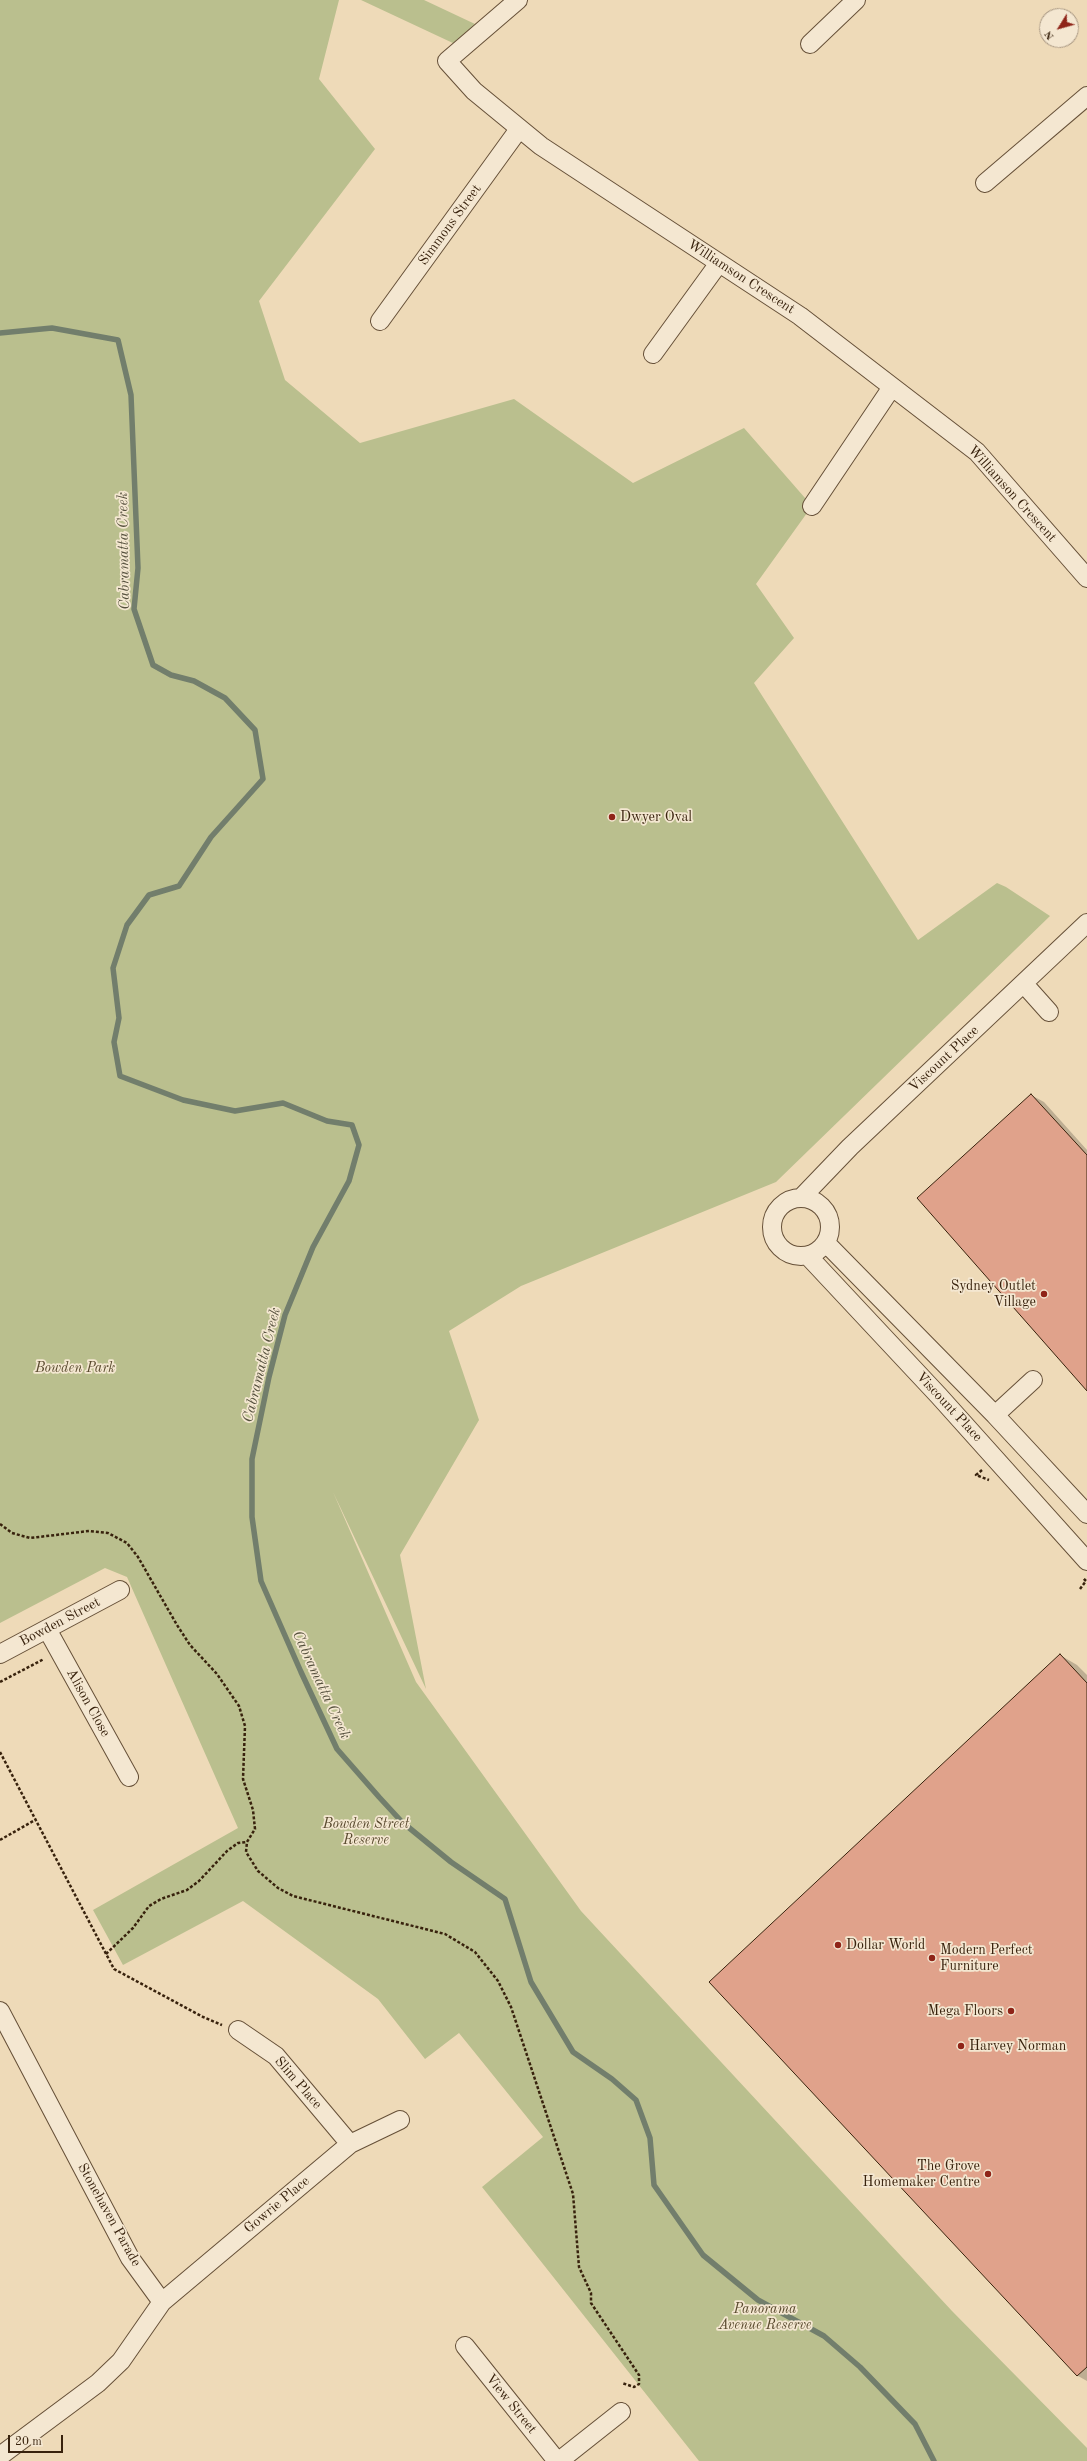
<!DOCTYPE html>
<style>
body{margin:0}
#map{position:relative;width:1087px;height:2461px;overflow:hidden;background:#eedab8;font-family:"Old Standard TT",serif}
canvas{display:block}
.north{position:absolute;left:1039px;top:8px;width:40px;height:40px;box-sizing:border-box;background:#f4e7d1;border:1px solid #a99883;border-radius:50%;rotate:233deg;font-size:11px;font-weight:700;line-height:16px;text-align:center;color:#38220d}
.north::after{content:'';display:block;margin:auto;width:14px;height:18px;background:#8f2418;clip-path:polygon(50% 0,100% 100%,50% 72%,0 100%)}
.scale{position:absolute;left:8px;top:2435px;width:55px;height:18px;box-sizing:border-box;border:2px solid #38220d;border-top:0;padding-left:5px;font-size:12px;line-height:14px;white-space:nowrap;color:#38220d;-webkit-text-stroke:3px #f4e7d1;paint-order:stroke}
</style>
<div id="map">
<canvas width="1087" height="2461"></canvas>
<div class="north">N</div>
<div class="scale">20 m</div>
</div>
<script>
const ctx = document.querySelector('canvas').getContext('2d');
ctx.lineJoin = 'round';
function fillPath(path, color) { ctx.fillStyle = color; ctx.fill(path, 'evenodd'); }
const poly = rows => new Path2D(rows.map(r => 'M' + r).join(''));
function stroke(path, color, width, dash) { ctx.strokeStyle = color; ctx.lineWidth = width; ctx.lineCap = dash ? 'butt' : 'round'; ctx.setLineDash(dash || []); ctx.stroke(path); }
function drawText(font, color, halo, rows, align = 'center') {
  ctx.font = font + ' "Old Standard TT",serif'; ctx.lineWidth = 3.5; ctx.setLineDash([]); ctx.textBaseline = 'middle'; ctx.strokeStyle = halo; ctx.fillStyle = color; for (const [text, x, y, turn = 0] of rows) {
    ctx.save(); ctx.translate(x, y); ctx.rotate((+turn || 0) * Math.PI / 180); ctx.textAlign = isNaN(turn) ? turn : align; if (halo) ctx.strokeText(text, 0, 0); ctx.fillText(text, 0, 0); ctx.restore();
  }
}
const green = poly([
 [0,0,339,0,319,79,375,149,259,301,285,380,360,443,514,399,633,483,744,428,812,506,756,584,794,638,754,683,918,940,997,883,1006,887,1050,916,776,1182,521,1286,449,1331,479,1420,400,1555,426,1689,333,1492,416,1682,581,1911,952,2311,1087,2448,1087,2461,699,2461,482,2187,543,2137,459,2033,425,2059,378,1999,243,1901,123,1965,93,1910,238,1828,127,1577,105,1568,0,1623],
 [361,0,424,0,475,24,455,44]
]);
const shadow = poly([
 [1031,1095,1044,1102,1087,1150,1087,1390],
 [1060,1655,1077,1665,1087,1675,1087,2381,1078,2376,710,1982]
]);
const stream = poly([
 [0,333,52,328,118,340,131,395,138,568,134,609,153,665,171,675,194,681,225,698,255,730,263,779,211,837,179,886,149,895,127,925,113,968,119,1018,114,1042,120,1076,183,1100,235,1111,283,1103,327,1121,352,1125,359,1145,349,1181,313,1247,285,1315,269,1377,252,1459,252,1517,261,1581,301,1672,337,1749,379,1797,402,1822,451,1862,505,1899,531,1982,573,2052,612,2079,636,2100,650,2138,654,2185,703,2255,758,2300,824,2336,860,2367,915,2424,934,2461]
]);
const building = poly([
 [1031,1094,1087,1155,1087,1391,917,1198,1031,1094],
 [1060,1654,1087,1683,1087,2367,1077,2376,709,1982,1060,1654]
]);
const path = poly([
 [982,1470,976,1475,989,1480],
 [0,1524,12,1533,30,1538,89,1531,108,1533,127,1543,138,1557,177,1625,190,1645,217,1674,239,1706,245,1726,243,1779,253,1810,255,1829,247,1842,246,1852,258,1871,278,1888,293,1896,445,1934,475,1952,498,1981,511,2007,573,2194,579,2267,591,2293,591,2303,639,2375,639,2384,634,2387,622,2383],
 [1080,1589,1086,1581,1083,1578],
 [0,1682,44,1659],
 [0,1752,114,1969,203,2017,222,2025],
 [0,1840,35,1820],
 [106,1954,133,1928,149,1906,161,1899,187,1890,199,1881,227,1851,238,1843,247,1842]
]);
const minor = poly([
 [518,0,447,61,474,91,541,146,800,316,977,452,1087,578],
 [810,44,856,0],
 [985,183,1087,96],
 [380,321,519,129],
 [653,354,719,263],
 [812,506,892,387],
 [1024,984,1049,1012],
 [802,1197,850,1147,1087,923],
 '772 1227a29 29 0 1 1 58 0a29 29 0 1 1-58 0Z',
 [826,1243,995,1415,1087,1514],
 [808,1256,939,1396,1087,1561],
 [995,1415,1033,1380],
 [47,1629,129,1777],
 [0,1654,120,1590],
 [0,2011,130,2258,162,2302,121,2361,98,2383,0,2456],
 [238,2030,276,2056,350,2144],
 [162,2302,350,2144,400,2120],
 [465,2346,557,2461],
 [559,2461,621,2412]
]);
const markers = [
 [612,817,4,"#8f2418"],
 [1044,1294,4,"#8f2418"],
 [838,1945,4,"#8f2418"],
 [932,1958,4,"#8f2418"],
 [1011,2011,4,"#8f2418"],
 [961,2046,4,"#8f2418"],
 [988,2174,4,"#8f2418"]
];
const streetNames = [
 ["Simmons Street",450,225,-54],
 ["Williamson Crescent",741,277,33],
 ["Williamson Crescent",1012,494,48],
 ["Viscount Place",944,1059,-43],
 ["Viscount Place",949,1407,47],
 ["Bowden Street",60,1622,-28],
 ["Alison Close",88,1703,61],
 ["Slim Place",298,2083,49],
 ["Gowrie Place",277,2205,-40],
 ["Stonehaven Parade",109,2215,61],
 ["View Street",511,2404,51]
];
const poiNames = [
 ["Dwyer Oval",620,817],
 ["Sydney Outlet",1036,1286,"right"],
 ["Village",1036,1302,"right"],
 ["Dollar World",846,1945],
 ["Modern Perfect",940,1950],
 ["Furniture",940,1966],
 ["Mega Floors",1003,2011,"right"],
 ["Harvey Norman",969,2046],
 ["The Grove",980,2166,"right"],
 ["Homemaker Centre",980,2182,"right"]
];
const parkNames = [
 ["Bowden Park",75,1368],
 ["Bowden Street",366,1824],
 ["Reserve",366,1840],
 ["Panorama",765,2309],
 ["Avenue Reserve",765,2325]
];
const waterNames = [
 ["Cabramatta Creek",124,551,-91],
 ["Cabramatta Creek",262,1365,-76],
 ["Cabramatta Creek",321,1685,65]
];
fillPath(green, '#babf8e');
fillPath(shadow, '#0003');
stroke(stream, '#727e6c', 5.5);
fillPath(building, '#e0a28b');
stroke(building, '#38220d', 1);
stroke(minor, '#665038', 20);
stroke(path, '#38220d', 2.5, [3, 2]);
stroke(minor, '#f4e7d1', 18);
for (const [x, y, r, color] of markers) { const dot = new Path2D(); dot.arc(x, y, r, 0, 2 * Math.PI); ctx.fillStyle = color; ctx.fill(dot); stroke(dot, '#f4e7d1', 1.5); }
drawText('14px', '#38220d', '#f4e7d1', streetNames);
drawText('14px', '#38220d', '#f4e7d1', poiNames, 'left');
drawText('italic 14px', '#58492d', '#f4e7d1', parkNames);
drawText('italic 15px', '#55503d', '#f4e7d1', waterNames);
</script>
